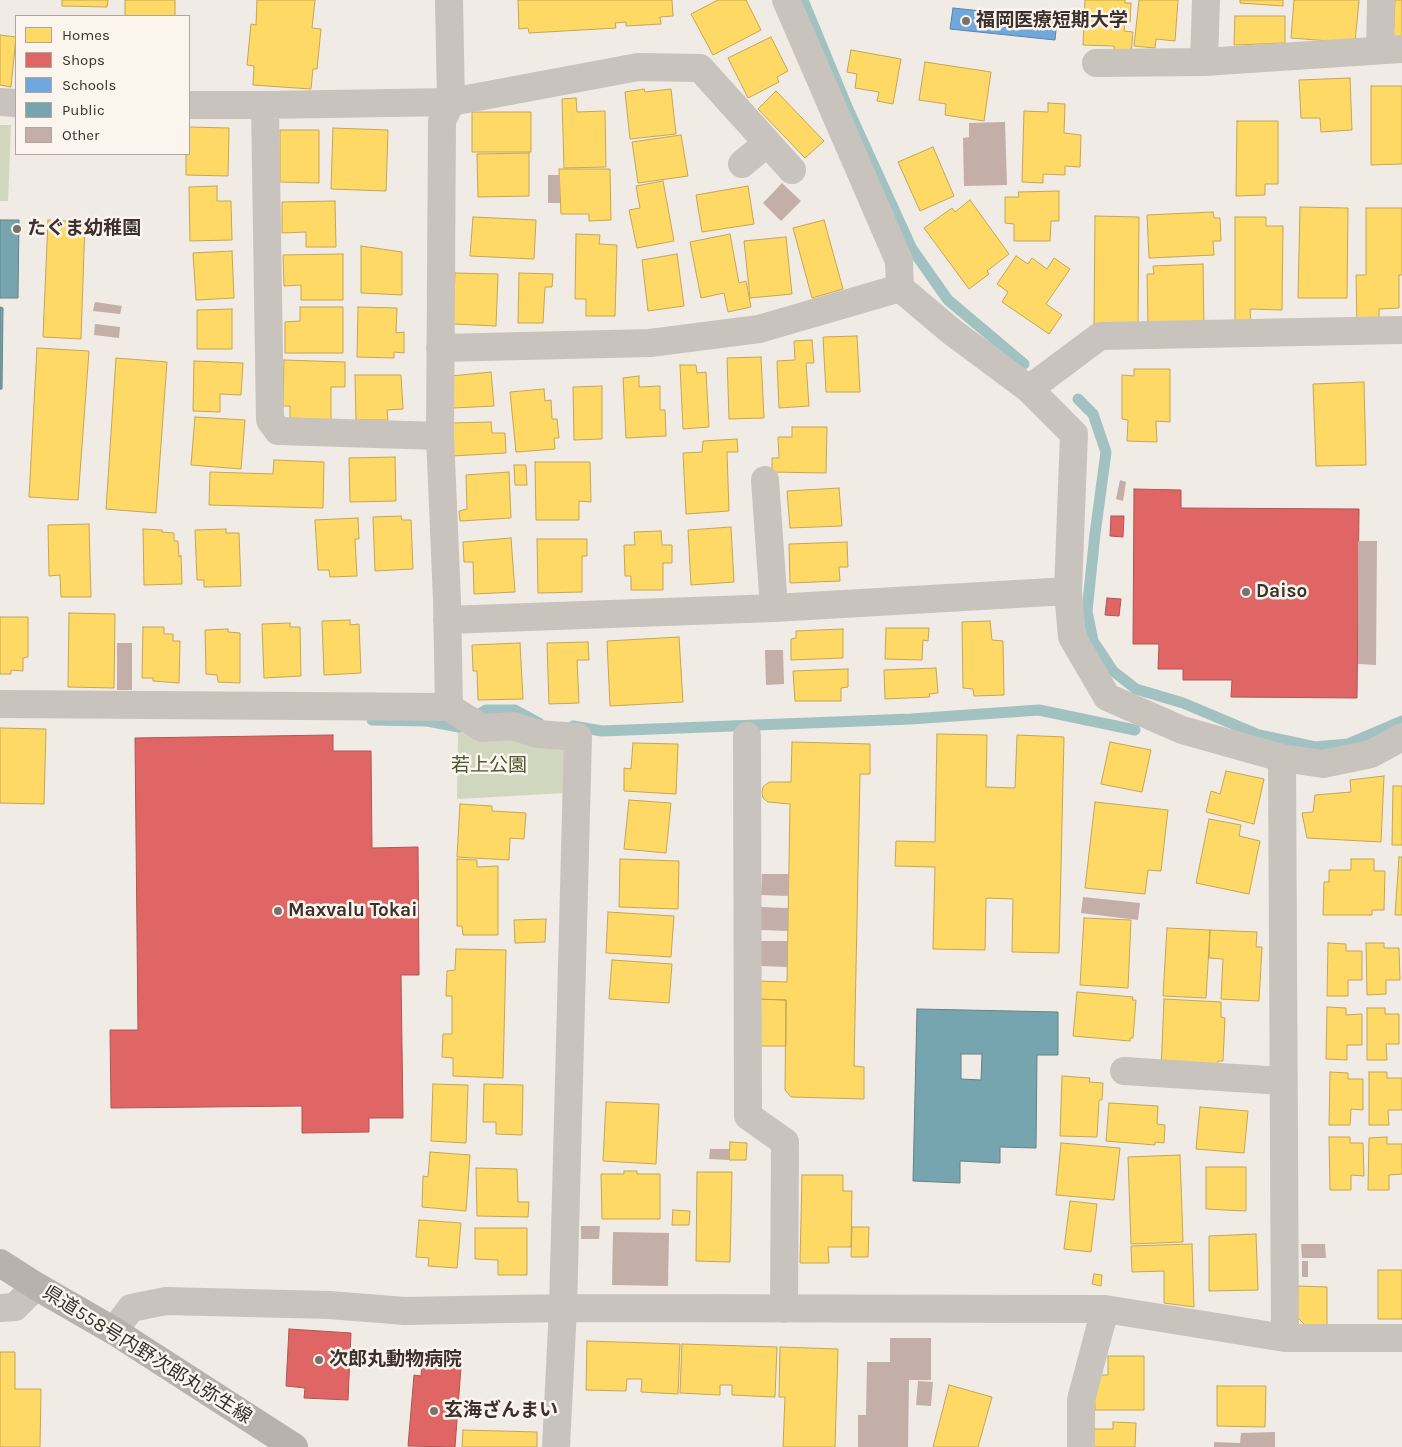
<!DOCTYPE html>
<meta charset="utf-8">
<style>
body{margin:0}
#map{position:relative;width:1402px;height:1447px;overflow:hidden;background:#f0ebe5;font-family:Karla,sans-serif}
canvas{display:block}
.legend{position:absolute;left:15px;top:15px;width:175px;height:140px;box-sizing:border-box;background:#fbf5ee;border:1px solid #aea6a0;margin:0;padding:6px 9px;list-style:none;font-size:15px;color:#3b302b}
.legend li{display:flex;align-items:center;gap:10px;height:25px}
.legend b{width:25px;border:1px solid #aea6a0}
</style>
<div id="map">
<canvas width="1402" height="1447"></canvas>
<ul class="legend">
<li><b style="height:14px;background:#ffd966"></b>Homes</li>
<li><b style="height:14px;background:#e06666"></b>Shops</li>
<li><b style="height:14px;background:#6fa8dc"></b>Schools</li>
<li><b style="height:14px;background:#76a5af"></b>Public</li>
<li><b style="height:14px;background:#c3afa7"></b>Other</li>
</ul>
</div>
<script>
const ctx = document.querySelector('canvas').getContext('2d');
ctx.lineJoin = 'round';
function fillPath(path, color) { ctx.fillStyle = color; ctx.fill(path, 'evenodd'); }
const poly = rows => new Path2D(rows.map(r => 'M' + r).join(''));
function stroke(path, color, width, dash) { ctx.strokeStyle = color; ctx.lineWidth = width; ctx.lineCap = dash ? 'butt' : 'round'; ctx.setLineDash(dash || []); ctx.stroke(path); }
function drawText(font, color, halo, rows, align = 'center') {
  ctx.font = font + ' Karla,"Noto Sans JP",sans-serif'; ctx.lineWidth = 5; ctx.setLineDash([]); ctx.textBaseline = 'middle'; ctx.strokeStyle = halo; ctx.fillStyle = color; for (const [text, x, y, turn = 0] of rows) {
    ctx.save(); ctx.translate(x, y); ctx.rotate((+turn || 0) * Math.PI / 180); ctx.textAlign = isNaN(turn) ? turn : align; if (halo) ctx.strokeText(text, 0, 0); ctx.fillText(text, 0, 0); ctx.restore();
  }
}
const green = poly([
 [0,125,11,125,8,201,0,201],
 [458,732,564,742,564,793,457,799]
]);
const homes = poly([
 [62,0,108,0,107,7,62,6,62,0],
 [125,0,175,0,175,16,125,16,125,0],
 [257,0,315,0,312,28,321,29,317,69,313,69,311,89,253,85,254,66,247,65,251,24,256,25,257,0],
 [518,0,672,0,673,16,660,17,661,24,626,26,626,22,615,23,616,28,529,33,528,28,519,29,518,0],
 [718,0,746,0,761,30,713,55,691,14,718,0],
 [1085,0,1125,0,1125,3,1131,3,1130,22,1125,22,1124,31,1133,32,1131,53,1114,52,1114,46,1083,45,1085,0],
 [1139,0,1178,0,1175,41,1156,39,1155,48,1134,46,1139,0],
 [1240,0,1283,0,1283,6,1240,3,1240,0],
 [1294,0,1359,0,1355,43,1291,38,1294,0],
 [1395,0,1402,0,1402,41,1393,41,1395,0],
 [1235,16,1285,16,1285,43,1234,45,1235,16],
 [0,35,16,37,11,87,0,85,0,35],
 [771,37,788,71,777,77,779,82,748,98,728,58,771,37],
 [851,50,901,59,893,104,877,101,879,92,855,88,857,74,847,72,851,50],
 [925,62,991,72,984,121,945,115,946,104,919,100,925,62],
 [1350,78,1352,130,1321,132,1320,118,1301,118,1299,80,1350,78],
 [1371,86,1402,86,1402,164,1371,165,1371,86],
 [644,89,645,92,671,89,676,134,630,139,625,92,644,89],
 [776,91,824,141,805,158,758,109,776,91],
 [576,98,577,112,605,111,606,167,564,168,562,99,576,98],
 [1048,103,1065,104,1064,133,1081,135,1080,167,1065,166,1065,175,1043,174,1043,183,1022,182,1024,111,1048,112,1048,103],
 [472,112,531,112,531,152,472,152,472,112],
 [1237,121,1278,121,1278,184,1265,184,1265,195,1236,196,1237,121],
 [189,127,229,128,228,176,186,175,186,154,189,154,189,127],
 [333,128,388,130,386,191,331,189,333,128],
 [280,130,319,130,319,183,280,182,280,130],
 [681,135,688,176,638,183,632,142,681,135],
 [933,147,954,196,920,211,898,162,933,147],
 [529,153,529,196,478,197,477,154,529,153],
 [559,169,610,169,611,220,589,221,589,214,561,214,559,169],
 [663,181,674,241,637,248,629,210,640,208,636,186,663,181],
 [217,186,217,201,231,201,232,240,190,241,189,187,217,186],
 [748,186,754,224,702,232,696,195,748,186],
 [1059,191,1059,221,1051,221,1050,241,1014,241,1014,224,1005,223,1005,197,1019,197,1018,192,1059,191],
 [970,200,1009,254,987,271,989,274,969,289,924,228,952,208,955,212,970,200],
 [335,201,336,247,306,247,306,232,282,233,282,202,335,201],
 [1300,207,1348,208,1347,298,1298,298,1300,207],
 [1366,208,1402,208,1402,275,1399,275,1399,308,1379,309,1379,326,1357,326,1356,275,1366,275,1366,208],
 [1213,212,1214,218,1220,218,1221,241,1213,241,1214,255,1149,258,1147,215,1213,212],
 [1095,216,1139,217,1138,325,1094,325,1095,216],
 [473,217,536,220,534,259,470,256,473,217],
 [1235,217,1266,217,1266,226,1283,226,1282,310,1250,309,1251,326,1235,326,1235,217],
 [48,220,85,222,81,339,43,337,48,220],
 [824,220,843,289,812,298,793,228,824,220],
 [576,234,600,235,599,244,617,245,615,316,586,316,586,299,575,299,576,234],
 [730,234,739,283,746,281,751,307,728,312,724,293,701,298,690,242,730,234],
 [786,237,792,294,750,298,744,241,786,237],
 [361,246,402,252,402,295,361,293,361,246],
 [232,251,234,298,196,300,193,253,232,251],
 [343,254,343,300,301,300,301,285,284,286,283,255,343,254],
 [677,254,684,306,648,311,642,260,677,254],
 [1016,256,1028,264,1032,258,1047,269,1054,258,1070,269,1046,304,1062,315,1049,334,1002,302,1008,292,997,284,1016,256],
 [1203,264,1204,326,1148,325,1147,274,1154,274,1153,266,1203,264],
 [455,273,498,274,496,326,453,324,455,273],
 [519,273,553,274,552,287,545,287,543,323,518,323,519,273],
 [300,307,343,307,343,353,285,353,285,322,300,321,300,307],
 [358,307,397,308,396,333,404,332,404,353,394,352,394,358,357,357,358,307],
 [232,309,232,349,197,349,197,310,232,309],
 [857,336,860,392,826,392,823,337,857,336],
 [812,340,814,363,806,363,809,406,779,408,777,361,795,360,794,341,812,340],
 [37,348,89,351,78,500,29,497,37,348],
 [761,357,764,418,729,419,727,358,761,357],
 [116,358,167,362,156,513,106,509,116,358],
 [284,360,345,362,345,387,331,387,331,420,290,418,290,406,283,406,284,360],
 [194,361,243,363,241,395,220,394,220,412,193,411,194,361],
 [680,365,696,365,697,373,706,372,709,427,683,429,680,365],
 [1134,369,1170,369,1170,422,1156,421,1157,442,1127,441,1128,420,1122,419,1122,375,1134,376,1134,369],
 [491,372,494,406,453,408,451,376,491,372],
 [355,375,401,375,403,409,387,410,388,420,356,420,355,375],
 [639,376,639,387,660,386,660,410,665,410,666,436,626,438,623,378,639,376],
 [1364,382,1366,465,1316,466,1313,384,1364,382],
 [602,386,602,439,574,440,573,387,602,386],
 [544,389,545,401,551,400,552,419,557,419,559,438,554,438,555,449,516,452,510,392,544,389],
 [195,417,245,420,241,469,191,465,195,417],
 [491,422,492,433,505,433,506,453,452,456,450,423,491,422],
 [792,427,827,427,826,473,772,472,772,458,779,458,778,437,792,437,792,427],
 [737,439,738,452,727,452,729,511,686,514,683,453,702,452,703,441,737,439],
 [395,457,396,501,350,502,349,458,395,457],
 [274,460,324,462,323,508,209,505,210,472,273,474,274,460],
 [535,462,590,462,591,502,579,501,579,520,536,520,535,462],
 [514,465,526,465,527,485,515,485,514,465],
 [509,472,511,518,460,521,459,511,467,509,466,475,509,472],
 [839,488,842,526,790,528,787,491,839,488],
 [401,516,402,520,411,520,413,569,375,571,373,517,401,516],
 [358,518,359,539,355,539,357,576,330,577,329,570,318,570,315,520,358,518],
 [89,524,91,597,61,597,60,575,49,576,48,525,89,524],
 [731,527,734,582,691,585,688,530,731,527],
 [143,529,162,530,162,532,174,533,174,541,178,541,179,557,181,555,182,584,144,585,143,529],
 [226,529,226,533,239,533,241,586,204,587,204,580,197,580,195,530,226,529],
 [661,531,662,545,672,545,672,563,663,563,663,590,631,590,631,576,625,576,624,545,635,545,634,532,661,531],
 [511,538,515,592,474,594,473,562,464,562,463,542,511,538],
 [537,539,587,539,587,556,582,556,582,592,538,593,537,539],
 [847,542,848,567,839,567,840,581,790,583,789,544,847,542],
 [69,613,115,614,114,688,68,687,69,613],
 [0,617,28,617,28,657,23,658,23,671,11,670,11,674,0,674,0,617],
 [350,620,350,625,359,624,361,673,324,675,322,621,350,620],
 [990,621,992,640,1003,641,1004,695,974,696,973,689,963,688,962,622,990,621],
 [290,623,290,627,300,627,301,676,264,678,262,624,290,623],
 [143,627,164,627,164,634,173,634,173,641,180,641,179,683,153,681,153,678,142,678,143,627],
 [886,628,929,628,928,641,923,640,922,660,885,659,886,628],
 [228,629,228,632,240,633,240,683,218,682,217,675,206,674,205,630,228,629],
 [843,629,843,658,791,660,791,639,796,638,796,631,843,629],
 [679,637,683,702,610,706,607,641,679,637],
 [588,642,589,660,577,660,579,703,549,704,547,643,588,642],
 [520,643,523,699,478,700,477,671,473,671,472,645,520,643],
 [936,668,938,693,929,694,930,697,885,699,884,670,936,668],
 [848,669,848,687,841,688,841,701,795,701,793,671,848,669],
 [0,728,46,729,44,804,0,803,0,728],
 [937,734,987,735,986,787,1015,788,1017,735,1064,737,1059,953,1012,952,1013,899,986,898,985,950,933,949,935,867,895,866,896,841,935,842,937,734],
 [792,742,870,744,870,774,860,774,854,1066,864,1067,864,1099,791,1097,785,1090,786,1000,756,999,756,981,787,982,790,804,768,802,763,798,762,793,763,787,769,782,791,782,792,742],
 [1110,742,1151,750,1142,792,1101,784,1110,742],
 [633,743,678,744,676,794,624,791,624,768,631,769,633,743],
 [1226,771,1264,779,1254,824,1206,812,1211,791,1220,794,1226,771],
 [1384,776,1381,842,1307,838,1302,813,1313,812,1315,795,1351,792,1350,780,1384,776],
 [1393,786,1402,786,1402,845,1392,845,1393,786],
 [629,800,671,803,666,853,624,849,629,800],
 [1095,802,1168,810,1161,871,1148,870,1145,894,1085,888,1095,802],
 [460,804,492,806,492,811,526,813,524,839,510,838,509,860,457,857,460,804],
 [1209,819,1241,825,1239,836,1260,841,1249,894,1196,883,1209,819],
 [1399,857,1402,857,1402,915,1395,915,1399,857],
 [457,859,477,860,477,867,498,866,498,935,463,935,462,926,457,926,457,859],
 [620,859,679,861,678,909,619,907,620,859],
 [1351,859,1374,859,1374,871,1385,871,1384,910,1372,910,1372,915,1323,915,1324,882,1329,882,1329,870,1351,870,1351,859],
 [608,912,674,916,671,957,606,953,608,912],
 [1084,918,1131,920,1128,988,1080,985,1084,918],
 [546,919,545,942,515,943,514,920,546,919],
 [1167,928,1210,930,1206,998,1163,996,1167,928],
 [1210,930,1257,932,1256,947,1262,947,1259,1001,1221,999,1223,959,1209,958,1210,930],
 [1328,943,1346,944,1346,951,1362,951,1362,980,1348,980,1348,996,1327,996,1328,943],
 [1366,943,1384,943,1384,948,1399,948,1400,980,1386,980,1386,994,1367,995,1366,943],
 [456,949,506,950,503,1078,453,1076,453,1058,442,1057,443,1034,452,1034,452,996,446,996,447,971,455,970,456,949],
 [612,960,672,964,669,1003,609,999,612,960],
 [1077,992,1133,997,1132,1000,1136,1000,1133,1038,1130,1038,1130,1041,1073,1036,1077,992],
 [756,999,786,1000,786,1046,755,1046,756,999],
 [1164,999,1221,1002,1221,1017,1225,1018,1223,1061,1218,1061,1217,1075,1161,1071,1164,999],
 [1327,1007,1346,1008,1346,1015,1362,1014,1362,1045,1347,1045,1347,1060,1326,1059,1327,1007],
 [1367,1008,1385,1008,1385,1014,1399,1014,1399,1044,1386,1044,1387,1060,1367,1060,1367,1008],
 [1330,1072,1348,1073,1348,1079,1363,1079,1363,1110,1351,1109,1350,1125,1329,1125,1330,1072],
 [1369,1072,1387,1072,1387,1078,1402,1078,1402,1110,1388,1110,1389,1125,1369,1125,1369,1072],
 [1062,1076,1090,1078,1089,1082,1103,1083,1102,1100,1099,1100,1097,1137,1060,1136,1062,1076],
 [433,1084,468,1085,466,1143,431,1141,433,1084],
 [484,1084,523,1085,522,1135,496,1134,496,1122,483,1122,484,1084],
 [606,1102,659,1104,656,1164,603,1161,606,1102],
 [1109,1103,1158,1106,1157,1124,1165,1125,1164,1143,1155,1142,1155,1145,1106,1141,1109,1103],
 [1200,1107,1248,1111,1244,1153,1196,1149,1200,1107],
 [1329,1137,1350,1137,1350,1143,1363,1143,1364,1176,1351,1175,1351,1190,1330,1190,1329,1137],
 [1387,1137,1387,1144,1402,1144,1402,1174,1389,1175,1389,1190,1368,1190,1369,1138,1387,1137],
 [730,1142,747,1143,746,1160,729,1160,730,1142],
 [1061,1143,1120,1148,1114,1200,1056,1195,1061,1143],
 [430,1152,470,1155,466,1211,422,1207,423,1176,428,1177,430,1152],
 [1180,1155,1183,1242,1131,1244,1128,1157,1180,1155],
 [1206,1167,1246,1167,1246,1211,1206,1209,1206,1167],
 [476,1168,517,1169,518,1202,529,1202,528,1217,477,1216,476,1168],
 [624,1171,637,1171,637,1174,660,1174,660,1219,602,1219,601,1174,624,1174,624,1171],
 [697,1172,732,1172,730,1262,696,1261,697,1172],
 [802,1175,843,1175,843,1191,852,1191,851,1247,828,1247,829,1263,800,1263,802,1175],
 [1070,1201,1097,1204,1091,1252,1064,1249,1070,1201],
 [673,1210,690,1211,689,1225,672,1225,673,1210],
 [419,1220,461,1223,457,1268,428,1266,429,1258,416,1257,419,1220],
 [852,1227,869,1227,868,1257,851,1257,852,1227],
 [475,1228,527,1228,527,1275,498,1275,498,1260,475,1259,475,1228],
 [1256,1234,1258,1290,1209,1291,1209,1236,1256,1234],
 [1192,1244,1194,1307,1164,1303,1164,1271,1132,1272,1131,1246,1192,1244],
 [1378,1270,1402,1270,1402,1319,1378,1319,1378,1270],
 [1094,1274,1102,1275,1101,1286,1092,1284,1094,1274],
 [1298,1286,1327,1287,1327,1330,1310,1330,1297,1317,1298,1286],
 [587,1341,680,1344,678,1394,641,1392,642,1379,627,1379,626,1391,586,1390,587,1341],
 [682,1344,777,1347,775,1397,732,1395,732,1385,720,1385,720,1395,680,1393,682,1344],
 [780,1347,838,1349,835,1447,783,1447,785,1397,779,1397,780,1347],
 [0,1352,15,1352,15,1389,41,1389,40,1447,0,1447,0,1352],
 [1108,1356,1144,1356,1144,1410,1095,1410,1094,1375,1108,1375,1108,1356],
 [949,1385,992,1397,978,1447,933,1447,949,1385],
 [1217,1386,1266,1386,1265,1427,1217,1426,1217,1386],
 [1113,1422,1136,1423,1135,1447,1094,1447,1094,1429,1113,1429,1113,1422],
 [463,1430,537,1432,537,1447,462,1447,463,1430]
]);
const shops = poly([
 [1134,489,1181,490,1181,508,1359,509,1357,698,1231,697,1232,680,1183,680,1183,669,1158,669,1159,644,1133,644,1134,489],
 [1111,516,1124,516,1123,537,1110,536,1111,516],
 [1107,598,1121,599,1119,616,1105,615,1107,598],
 [333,735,333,751,371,751,372,848,418,847,419,975,401,975,403,1118,369,1118,369,1132,302,1133,302,1106,111,1108,110,1030,138,1030,135,738,333,735],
 [289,1329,351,1333,348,1400,304,1398,305,1388,286,1386,289,1329],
 [423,1351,462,1354,455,1447,408,1446,414,1375,421,1376,423,1351]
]);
const schools = poly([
 [953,8,1057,19,1055,40,950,29,953,8]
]);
const public = poly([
 [0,220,19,220,18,298,0,298,0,220],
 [0,307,3,308,2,389,0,389,0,307],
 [917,1009,1058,1012,1058,1055,1037,1055,1036,1148,1000,1147,1000,1163,960,1161,960,1183,913,1181,917,1009],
 [961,1054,982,1054,981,1080,961,1079,961,1054]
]);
const stream = poly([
 [803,0,848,109,912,249,948,300,1024,364],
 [1078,399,1093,414,1106,452,1095,534,1087,611,1093,641,1113,671,1136,689,1183,703,1259,735,1315,747,1348,744,1402,721],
 [372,720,427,721,459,727,486,710,515,710,539,723],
 [573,726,602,731,911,719,1039,710,1135,730]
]);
const building = poly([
 [1005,122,1007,185,964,186,963,138,969,137,969,123],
 [548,175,560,175,560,203,548,203],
 [782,183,801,201,781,221,763,203],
 [95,302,122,306,120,314,93,311],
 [95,324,120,327,119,338,94,335],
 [1120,480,1126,482,1123,501,1116,499],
 [1358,541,1377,541,1376,665,1358,664],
 [117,643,132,643,132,690,117,690],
 [765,650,783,650,784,684,766,685],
 [762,874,789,874,789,896,761,895],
 [1083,897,1140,903,1138,920,1081,913],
 [761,907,788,908,788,931,760,930],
 [760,941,788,941,787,967,760,966],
 [710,1149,730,1149,729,1160,709,1159],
 [581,1226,600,1226,599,1239,581,1239],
 [613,1232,669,1233,668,1286,612,1285],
 [1301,1244,1325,1244,1326,1258,1302,1258],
 [1302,1261,1308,1261,1308,1277,1302,1277],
 [890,1338,931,1338,931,1380,909,1380,908,1447,858,1447,858,1415,866,1415,867,1362,890,1362],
 [918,1381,933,1382,931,1406,916,1405],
 [1275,1432,1275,1447,1214,1447,1214,1442,1240,1443,1241,1433]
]);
const minor = poly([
 [449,0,451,102,442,121,440,436,447,600,449,707,482,728,512,726,538,734,578,737,563,1308,556,1447],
 [786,0,899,261,900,288,951,331,1029,389,1074,434,1068,591,1072,637,1107,697,1182,730,1282,758,1323,764,1371,754,1402,737],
 [1380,50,1381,0],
 [1204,62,1206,0],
 [1096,63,1204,62,1402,49],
 [0,102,16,103],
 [189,105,265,105],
 [742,164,767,143],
 [440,348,650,343,759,329,900,288],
 [1029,389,1100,336,1402,330],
 [440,436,278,431,270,420,265,105,451,102,638,67,700,68,792,170],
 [765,480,774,608],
 [447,620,774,608,1068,591],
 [0,704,449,707],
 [747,736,748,1116,785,1142,784,1309],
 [1282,758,1285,1338],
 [1124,1071,1283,1081],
 [0,1308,15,1307,36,1286],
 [114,1331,131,1308,166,1301,329,1305,405,1311,563,1308,1105,1309,1285,1338,1402,1338],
 [1081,1447,1081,1400,1105,1309]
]);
const major = poly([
 [0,1263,36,1286,114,1331,294,1447]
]);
const markers = [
 [966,21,5,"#7a716c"],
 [17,229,5,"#7a716c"],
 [1246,592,5,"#7a716c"],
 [278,911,5,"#7a716c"],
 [319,1360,5,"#7a716c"],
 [434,1411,5,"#7a716c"]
];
const poiNames = [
 ["福岡医療短期大学",976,21],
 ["たぐま幼稚園",27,229],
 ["Daiso",1256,592],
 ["Maxvalu Tokai",288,911],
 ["次郎丸動物病院",329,1360],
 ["玄海ざんまい",444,1411]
];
const parkNames = [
 ["若上公園",489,766]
];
const streetNames = [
 ["県道558号内野次郎丸弥生線",147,1355,32]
];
fillPath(green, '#d1d6bf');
fillPath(homes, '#ffd966');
stroke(homes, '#c4a654', 1);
fillPath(shops, '#e06666');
stroke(shops, '#ae5654', 1);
fillPath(schools, '#6fa8dc');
stroke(schools, '#5f84a7', 1);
fillPath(public, '#76a5af');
stroke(public, '#648287', 1);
stroke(stream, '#a1c2c1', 11);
fillPath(building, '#c3afa7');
stroke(minor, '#c9c3be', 28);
stroke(major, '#b8b1ad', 28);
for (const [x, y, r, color] of markers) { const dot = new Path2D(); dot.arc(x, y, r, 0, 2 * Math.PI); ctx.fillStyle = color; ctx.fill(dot); stroke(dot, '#fbf5ee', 2); }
drawText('bold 19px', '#3b302b', '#fbf5ee', poiNames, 'left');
drawText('19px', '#4a5a2e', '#fbf5ee', parkNames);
drawText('19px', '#3b302b', '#fbf5ee', streetNames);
</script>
